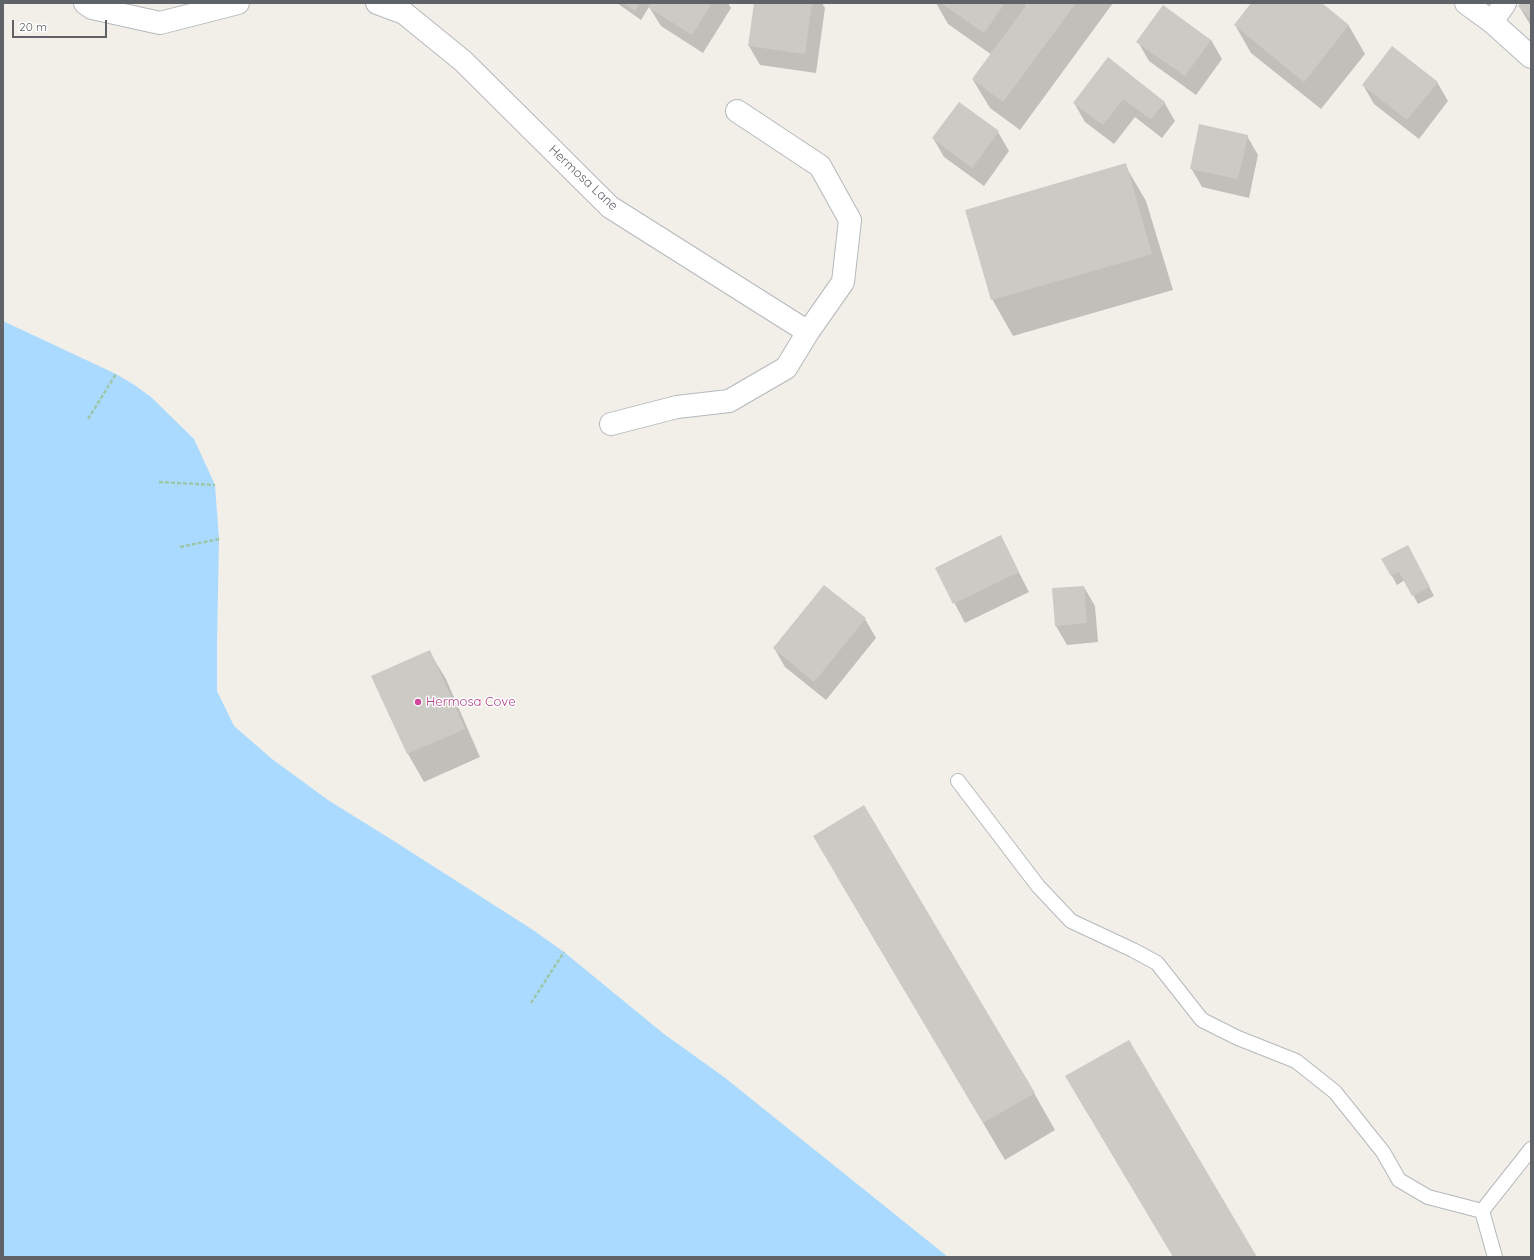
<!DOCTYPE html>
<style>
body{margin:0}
#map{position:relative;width:1534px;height:1260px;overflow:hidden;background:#f1efe8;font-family:Quicksand,sans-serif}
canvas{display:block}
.frame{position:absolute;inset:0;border:4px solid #5f6368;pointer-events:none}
.scale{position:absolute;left:12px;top:20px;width:95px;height:18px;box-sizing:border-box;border:2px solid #5f6368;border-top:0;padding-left:5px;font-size:12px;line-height:14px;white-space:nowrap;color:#5f6368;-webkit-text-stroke:3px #fff;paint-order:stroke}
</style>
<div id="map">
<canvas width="1534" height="1260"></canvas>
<div class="frame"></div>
<div class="scale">20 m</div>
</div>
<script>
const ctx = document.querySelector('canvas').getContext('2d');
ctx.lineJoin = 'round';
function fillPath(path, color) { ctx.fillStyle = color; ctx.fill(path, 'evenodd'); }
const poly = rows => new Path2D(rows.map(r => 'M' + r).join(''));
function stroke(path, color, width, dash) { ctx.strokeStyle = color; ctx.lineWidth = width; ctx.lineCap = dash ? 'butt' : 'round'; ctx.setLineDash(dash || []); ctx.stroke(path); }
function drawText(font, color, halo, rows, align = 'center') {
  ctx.font = font + ' Quicksand,sans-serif'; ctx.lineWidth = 3; ctx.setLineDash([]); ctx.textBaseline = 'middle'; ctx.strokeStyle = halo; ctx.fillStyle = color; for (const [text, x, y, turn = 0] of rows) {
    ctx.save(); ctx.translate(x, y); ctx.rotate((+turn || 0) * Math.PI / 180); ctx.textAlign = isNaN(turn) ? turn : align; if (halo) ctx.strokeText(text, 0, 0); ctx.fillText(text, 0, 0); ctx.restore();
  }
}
const water = poly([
 [3,321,116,374,133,384,151,397,194,439,215,485,219,539,217,642,217,691,234,726,272,759,328,800,397,843,533,930,564,952,664,1034,724,1077,948,1257,3,1257]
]);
const shadow = poly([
 [617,3,728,3,731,8,703,53,661,26,649,7,641,20],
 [755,3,822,3,825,8,816,73,760,65,749,46],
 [936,3,1025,3,1027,6,1030,3,1113,3,1020,130,990,108,973,80,992,55,948,24],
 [1253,3,1320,3,1349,26,1365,54,1321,109,1251,53,1235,25],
 [1522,3,1531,3,1531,26,1519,6],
 [1211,40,1222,59,1196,95,1149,61,1138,42],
 [1108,59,1164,102,1175,121,1162,138,1135,117,1114,144,1085,122,1074,103],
 [1437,82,1448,101,1419,139,1374,104,1363,85],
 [959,103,998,132,1009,151,984,186,944,157,933,138],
 [1247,136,1258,155,1249,198,1202,187,1191,168],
 [1125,165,1146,201,1173,290,1013,336,992,299],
 [1000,536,1029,592,965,623,936,568],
 [1413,556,1434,596,1418,604,1405,580,1397,585,1383,560],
 [1084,587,1095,606,1098,642,1067,645,1056,626],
 [865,619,876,638,826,700,785,667,774,648],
 [429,651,446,679,480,757,424,782,408,754,373,676],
 [835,873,1034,1093,1055,1130,1005,1160]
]);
const building = poly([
 [623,3,640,3,635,11],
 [651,3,712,3,692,35,648,7],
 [754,3,812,3,805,54,748,46],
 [941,3,1005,3,984,33],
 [1028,3,1076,3,1003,102,972,79],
 [1251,3,1322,3,1349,25,1304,82,1234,25],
 [1521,3,1531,3,1531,19,1518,6],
 [1163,5,1211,40,1185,76,1136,42],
 [1392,46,1438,82,1407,120,1362,85],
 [1108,57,1165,102,1151,119,1123,99,1103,125,1073,103],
 [959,102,999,131,972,168,932,138],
 [1199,124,1248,135,1238,179,1190,169],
 [1126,163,1152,254,991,300,965,210],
 [1001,535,1019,572,953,604,935,568],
 [1408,545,1430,587,1412,596,1399,572,1391,576,1381,559],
 [824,585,866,618,814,682,773,648],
 [1084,586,1087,623,1055,626,1052,588],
 [430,650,465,729,407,754,371,676],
 [864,805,1035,1093,983,1123,813,836],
 [1129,1040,1257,1257,1173,1257,1065,1076]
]);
const path = poly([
 [88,419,116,374],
 [159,482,215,485],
 [180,547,219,539],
 [531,1003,564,952]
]);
const lane = poly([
 [958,781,1038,886,1071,921,1133,950,1157,963,1202,1020,1238,1038,1296,1061,1335,1092,1383,1152,1399,1180,1428,1197,1482,1211],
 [1495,1257,1482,1211,1531,1149]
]);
const street = poly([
 [85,3,92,8,160,23,238,3],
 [377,3,404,13,463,61,610,207,808,332],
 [1492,22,1505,3],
 [611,424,677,407,729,401,786,368,808,332,843,282,850,220,820,166,737,111]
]);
const secondary = poly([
 [1466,3,1492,22,1531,57]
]);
const markers = [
 [418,702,4,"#d1479c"]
];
const streetNames = [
 ["Hermosa Lane",583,178,43]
];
const hotelNames = [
 ["Hermosa Cove",426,702]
];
fillPath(water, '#aadaff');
fillPath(shadow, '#0003');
fillPath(building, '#cccac5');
stroke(lane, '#b5b8bc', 16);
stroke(street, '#b5b8bc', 24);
stroke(secondary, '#b6babf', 24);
stroke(path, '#9cc7a9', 2.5, [4, 2]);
stroke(lane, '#fff', 14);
stroke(street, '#fff', 22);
stroke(secondary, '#fff', 22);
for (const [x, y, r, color] of markers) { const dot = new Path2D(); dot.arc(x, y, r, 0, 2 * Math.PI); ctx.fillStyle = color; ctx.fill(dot); stroke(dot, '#fff', 1.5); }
drawText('13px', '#5f6368', '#fff', streetNames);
drawText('13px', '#b23c85', '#fff', hotelNames, 'left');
</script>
